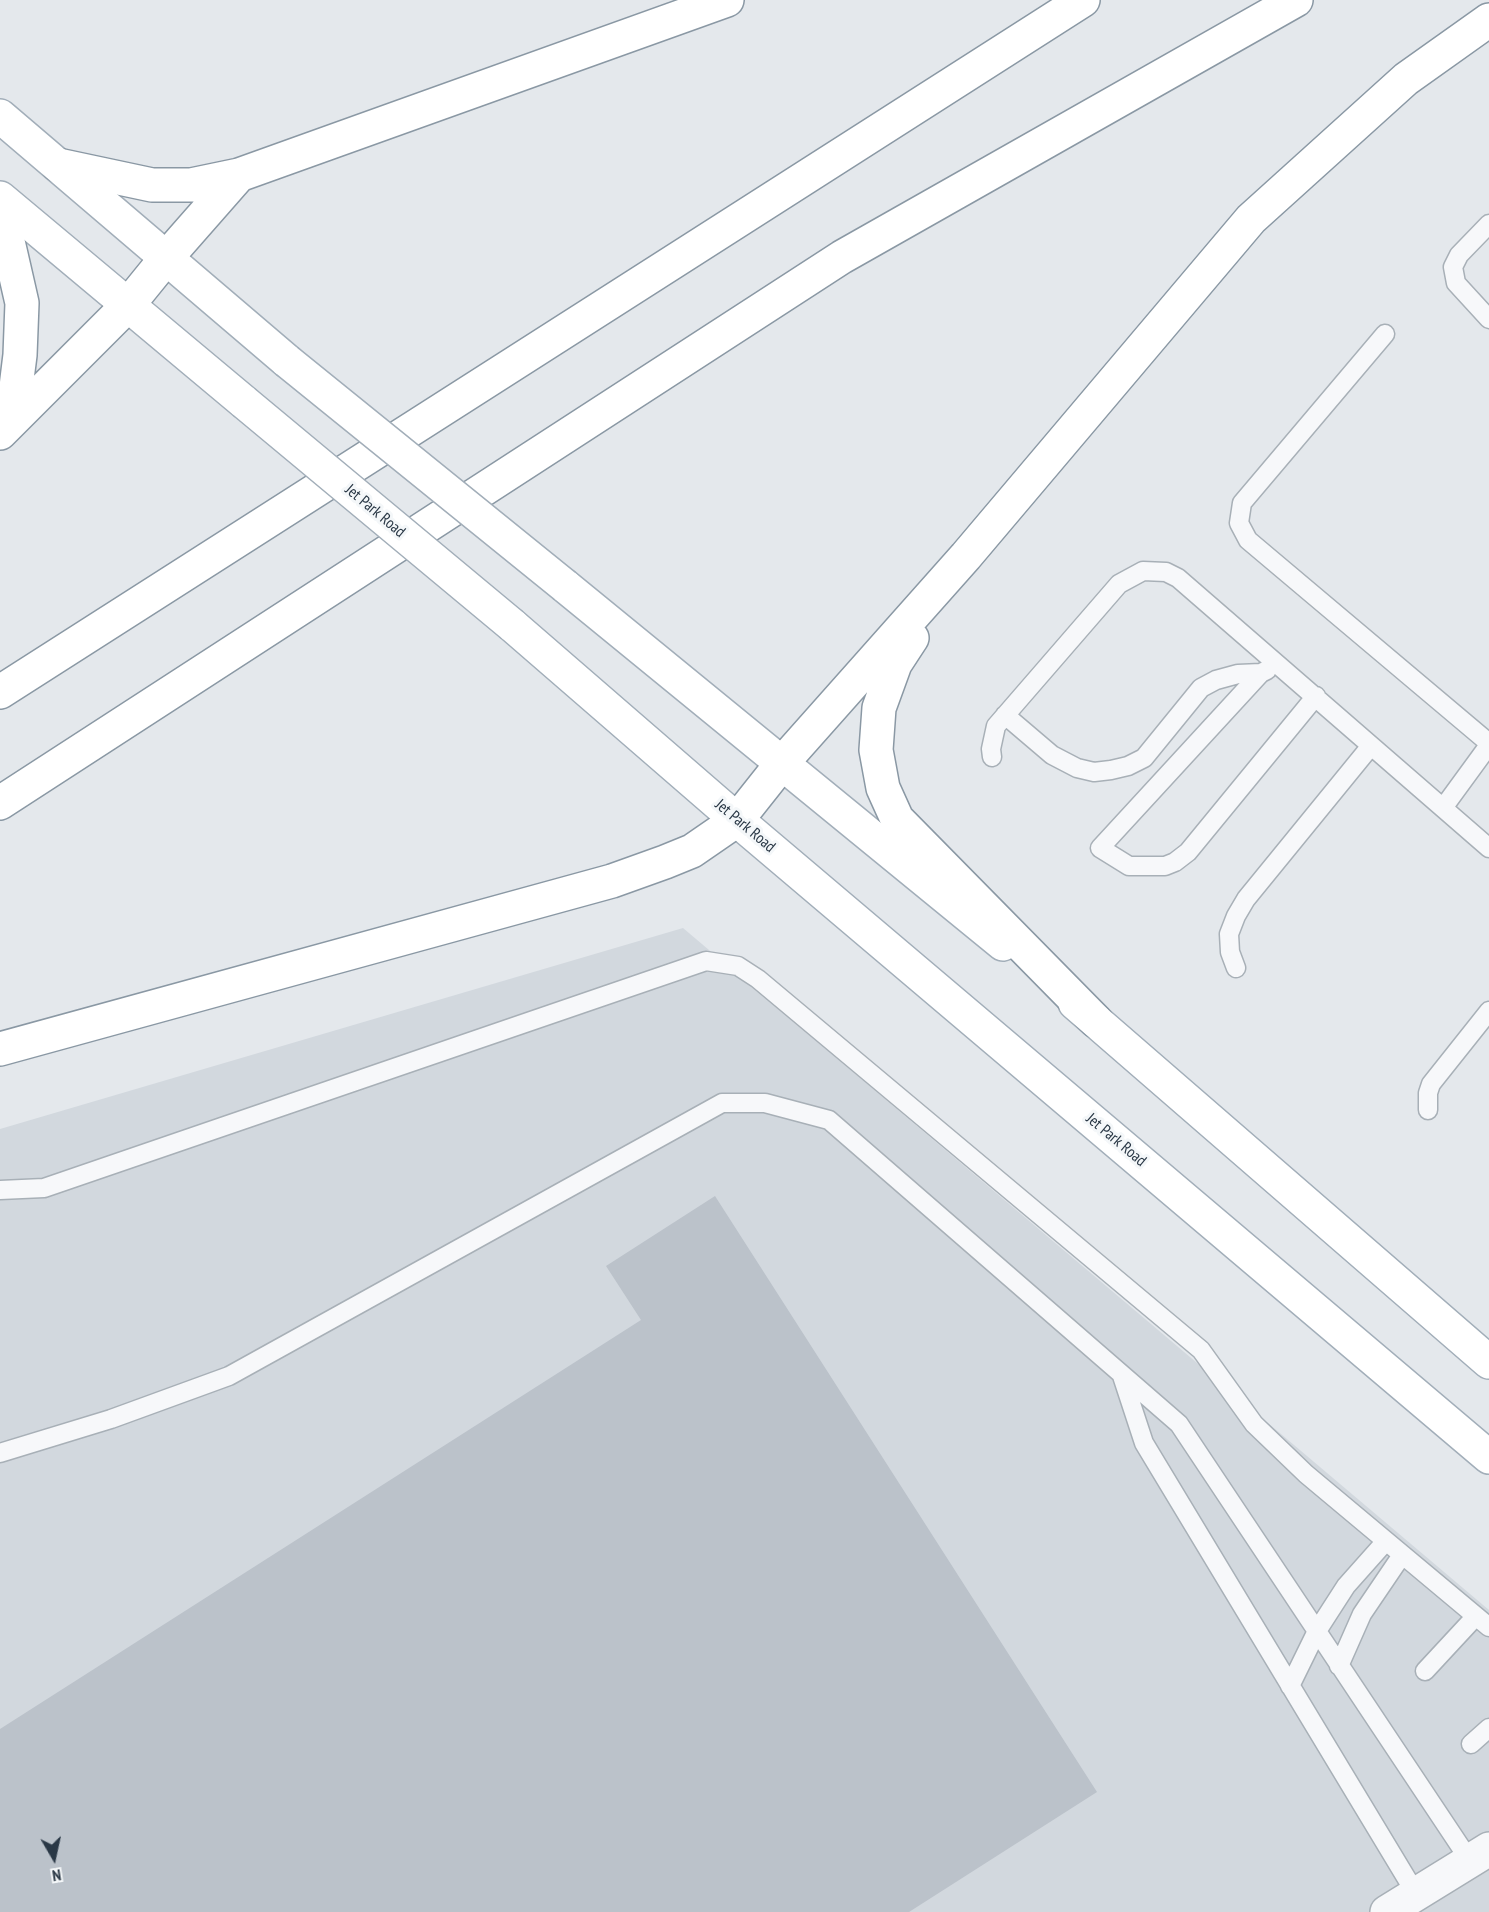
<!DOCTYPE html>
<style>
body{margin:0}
#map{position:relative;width:1489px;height:1912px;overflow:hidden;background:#e4e8ec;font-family:"PT Sans Narrow",sans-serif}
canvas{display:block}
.north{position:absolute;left:24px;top:1828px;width:60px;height:60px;-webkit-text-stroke:4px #f4f7f9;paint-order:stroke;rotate:171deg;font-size:16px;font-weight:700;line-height:24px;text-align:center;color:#2a3846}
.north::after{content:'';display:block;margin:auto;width:21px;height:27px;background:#2a3846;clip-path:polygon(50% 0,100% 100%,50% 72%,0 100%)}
</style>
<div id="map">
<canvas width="1489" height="1912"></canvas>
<div class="north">N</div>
</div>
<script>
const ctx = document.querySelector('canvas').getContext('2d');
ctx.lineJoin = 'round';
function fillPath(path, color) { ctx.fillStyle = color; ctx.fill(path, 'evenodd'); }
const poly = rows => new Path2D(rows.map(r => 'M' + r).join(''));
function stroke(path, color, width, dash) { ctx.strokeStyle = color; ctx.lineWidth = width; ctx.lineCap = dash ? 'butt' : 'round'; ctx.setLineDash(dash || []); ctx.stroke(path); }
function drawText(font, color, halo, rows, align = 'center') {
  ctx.font = font + ' "PT Sans Narrow",sans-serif'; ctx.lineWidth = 6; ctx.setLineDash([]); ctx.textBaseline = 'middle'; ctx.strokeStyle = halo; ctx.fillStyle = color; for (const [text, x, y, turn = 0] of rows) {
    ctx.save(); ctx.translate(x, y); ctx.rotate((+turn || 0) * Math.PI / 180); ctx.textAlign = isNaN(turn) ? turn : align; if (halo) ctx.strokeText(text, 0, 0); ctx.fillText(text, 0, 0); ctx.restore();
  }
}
const built = poly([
 [683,928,1489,1610,1489,1912,0,1912,0,1129]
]);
const building = poly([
 [715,1196,1097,1792,909,1912,0,1912,0,1729,641,1320,606,1266]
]);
const service = poly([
 [1489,224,1459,255,1453,267,1456,283,1489,319],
 [1385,334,1242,503,1239,523,1248,540,1489,743],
 [1261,673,1100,848,1129,866,1165,866,1175,862,1188,852,1316,696],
 [1005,715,1052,755,1077,768,1094,772,1111,770,1128,766,1144,758,1201,688,1216,680,1238,674,1261,673,1267,670],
 [992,757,991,749,996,726,1119,584,1143,571,1166,572,1178,578,1489,848],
 [1443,808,1489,745],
 [1236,968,1230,952,1229,934,1236,916,1246,899,1370,747],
 [1428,1110,1428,1093,1431,1084,1489,1011],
 [0,1190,44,1188,706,961,738,966,758,979,1201,1350,1254,1424,1306,1474,1489,1627],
 [1122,1376,1144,1443,1416,1894],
 [0,1453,111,1419,229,1376,722,1103,765,1103,829,1120,1179,1424,1470,1861],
 [1339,1666,1362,1614,1402,1555],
 [1425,1671,1476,1616],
 [1290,1686,1317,1631,1346,1586,1386,1541],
 [1471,1744,1489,1728]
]);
const minor = poly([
 [1387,1912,1489,1849]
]);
const primary = poly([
 [0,116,287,361],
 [0,198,244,402],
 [565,586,1003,944],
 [512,625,737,820,1489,1457],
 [1075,1003,1489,1362]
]);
const motorway = poly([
 [58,165,152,185,191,185,239,175],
 [0,228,7,237,22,303,20,355,16,387,6,427],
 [0,433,128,305,167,257,239,175,727,0],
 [912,638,895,664,879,708,876,750,883,788,897,819,1096,1021],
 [0,692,1083,0],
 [0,803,842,257,1296,0],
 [0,1049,612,881,665,862,692,851,737,820,783,762,966,556,1251,219,1406,79,1489,20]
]);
const primaryBridge = poly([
 [287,361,565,586],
 [244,402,512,625]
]);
const streetNames = [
 ["Jet Park Road",375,511,40],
 ["Jet Park Road",745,826,40],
 ["Jet Park Road",1116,1140,40]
];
fillPath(built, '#d2d8de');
fillPath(building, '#bbc2ca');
stroke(service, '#a8b0b7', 21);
stroke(minor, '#a8b0b7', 36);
stroke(primary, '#a2aeb9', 36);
stroke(motorway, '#8a98a4', 36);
stroke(service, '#f7f8fa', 18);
stroke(minor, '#f7f8fa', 33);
stroke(primary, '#fff', 33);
stroke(motorway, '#fff', 33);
stroke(primaryBridge, '#a2aeb9', 36, []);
stroke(primaryBridge, '#fff', 33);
drawText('16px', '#2a3846', '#f4f7f9', streetNames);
</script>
